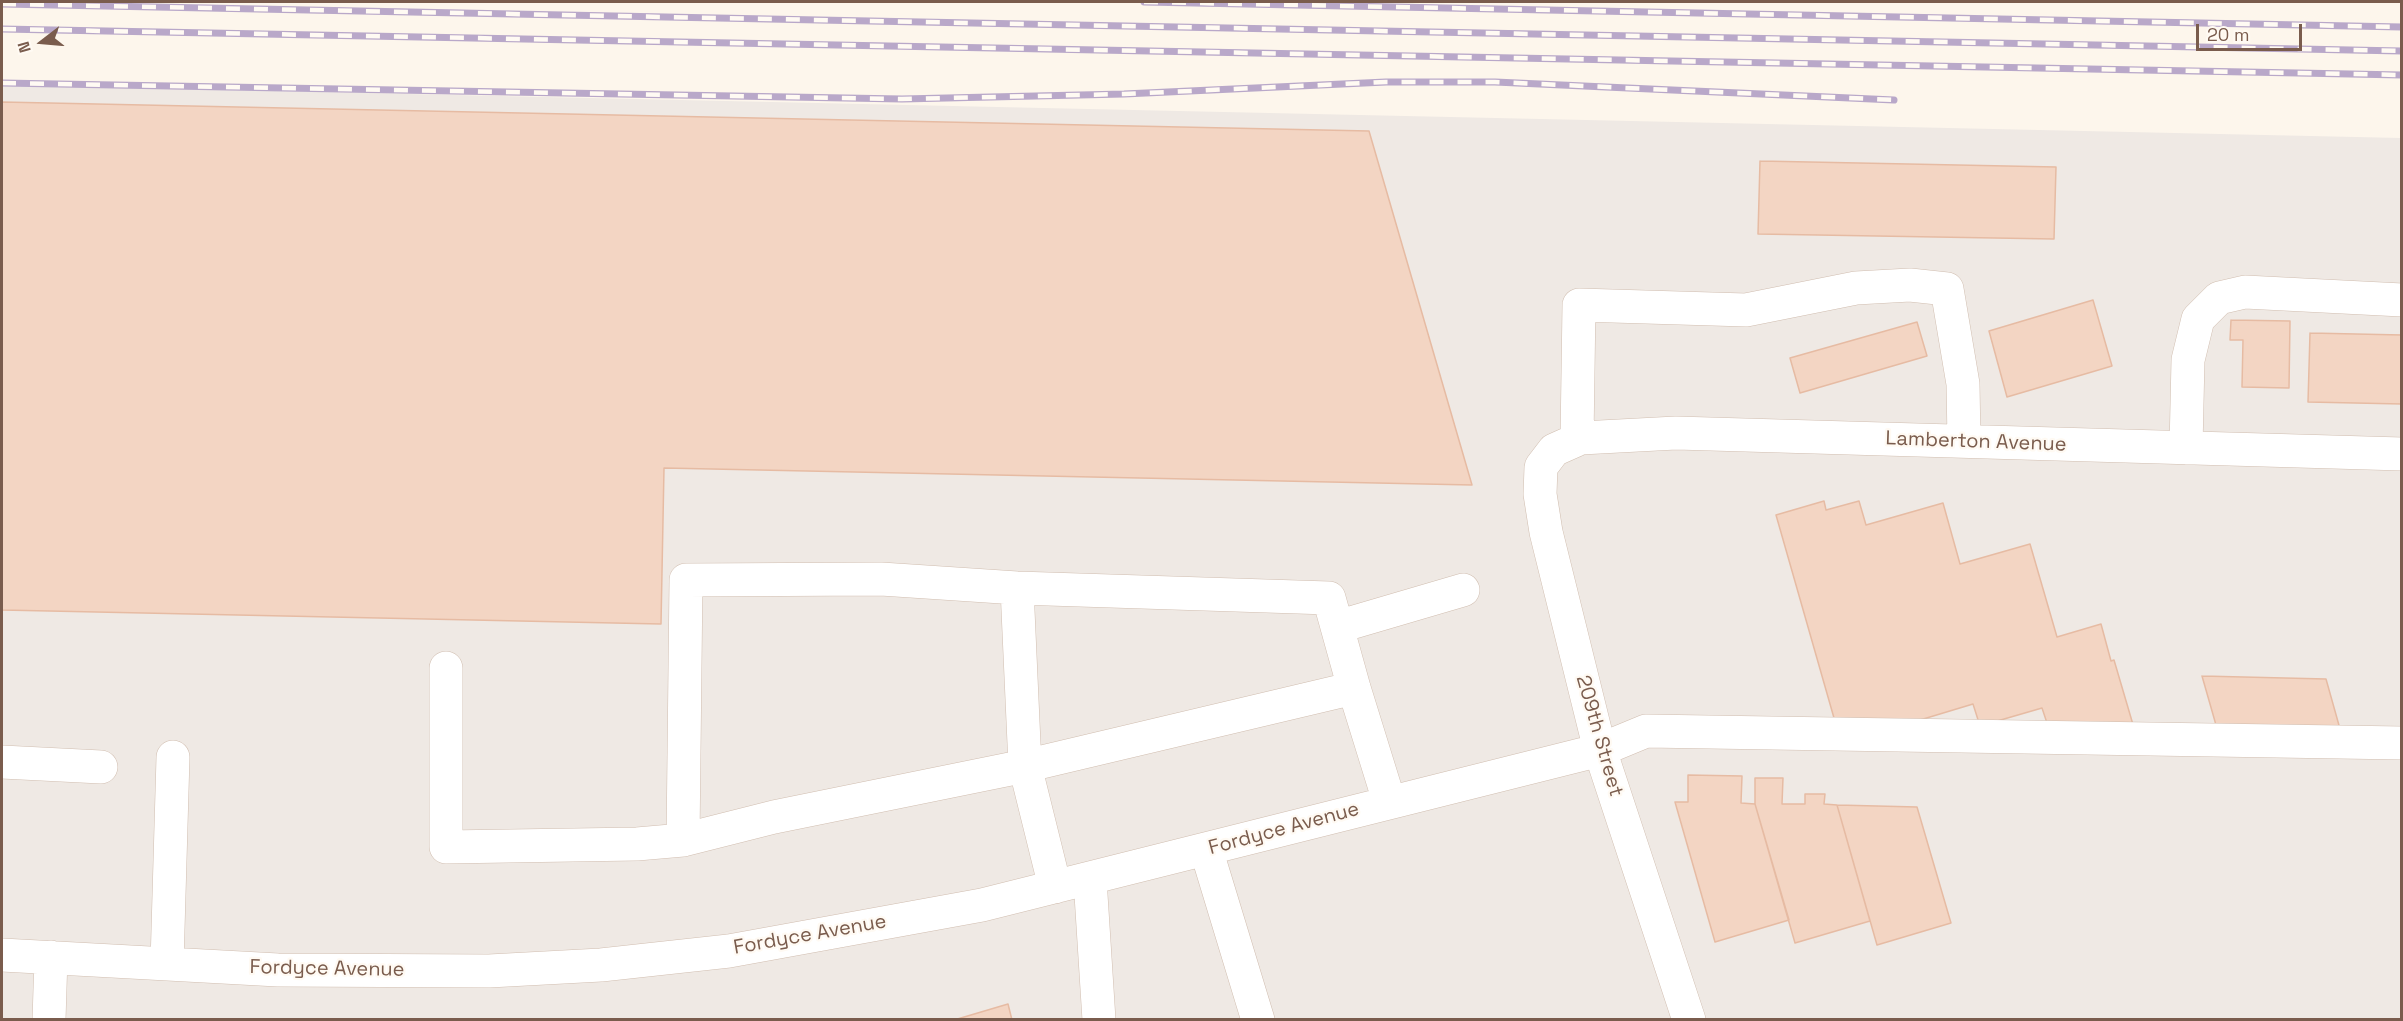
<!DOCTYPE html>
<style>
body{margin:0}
#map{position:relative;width:2403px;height:1021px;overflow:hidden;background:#fdf6ec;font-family:"Space Grotesk",sans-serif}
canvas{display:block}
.frame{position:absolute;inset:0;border:3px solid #7a5c4d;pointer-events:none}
.north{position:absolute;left:12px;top:12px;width:60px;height:60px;-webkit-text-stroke:4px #fffaf3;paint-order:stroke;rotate:254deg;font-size:16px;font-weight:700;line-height:24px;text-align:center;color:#7a5c4d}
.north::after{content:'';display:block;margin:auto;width:21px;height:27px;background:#7a5c4d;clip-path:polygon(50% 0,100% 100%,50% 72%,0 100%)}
.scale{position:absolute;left:2196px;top:24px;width:106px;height:27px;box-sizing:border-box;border:3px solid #7a5c4d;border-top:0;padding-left:8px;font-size:18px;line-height:21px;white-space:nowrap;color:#7a5c4d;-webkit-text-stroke:4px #fffaf3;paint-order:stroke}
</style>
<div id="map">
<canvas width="2403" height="1021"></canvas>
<div class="frame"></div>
<div class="north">N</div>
<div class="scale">20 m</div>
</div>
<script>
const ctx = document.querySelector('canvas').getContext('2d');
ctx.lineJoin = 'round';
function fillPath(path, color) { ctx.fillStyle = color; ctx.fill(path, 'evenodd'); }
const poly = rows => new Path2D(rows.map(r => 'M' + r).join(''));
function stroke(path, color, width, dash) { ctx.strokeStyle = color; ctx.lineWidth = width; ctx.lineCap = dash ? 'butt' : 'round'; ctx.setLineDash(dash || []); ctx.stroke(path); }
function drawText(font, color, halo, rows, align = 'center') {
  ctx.font = font + ' "Space Grotesk",sans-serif'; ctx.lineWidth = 4.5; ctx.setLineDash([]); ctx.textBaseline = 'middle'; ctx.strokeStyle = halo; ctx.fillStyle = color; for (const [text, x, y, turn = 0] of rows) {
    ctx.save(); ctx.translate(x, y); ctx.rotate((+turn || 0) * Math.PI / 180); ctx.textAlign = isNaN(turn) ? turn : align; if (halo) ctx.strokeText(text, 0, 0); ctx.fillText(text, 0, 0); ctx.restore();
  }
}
const industrial = poly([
 [2,85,2401,138,2401,1019,2,1020]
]);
const building = poly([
 [2,102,1369,131,1472,485,664,468,661,624,2,610,2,102],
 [1760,161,2056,167,2054,239,1758,234,1760,161],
 [2093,300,2112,366,2007,397,1989,331,2093,300],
 [2231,320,2290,321,2289,388,2242,387,2243,340,2230,340,2231,320],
 [1917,322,1927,356,1800,393,1790,358,1917,322],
 [2310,333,2402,335,2402,404,2308,402,2310,333],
 [1824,501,1826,510,1859,501,1866,525,1943,503,1960,564,2030,544,2057,637,2101,624,2111,661,2114,660,2134,728,2048,726,2042,708,1980,726,1973,704,1920,720,1834,718,1776,515,1824,501],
 [2202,676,2326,679,2342,736,2218,732,2202,676],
 [1688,775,1742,776,1741,803,1755,804,1789,920,1715,942,1675,802,1688,802,1688,775],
 [1755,778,1783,778,1782,804,1805,804,1805,794,1825,794,1824,804,1837,805,1870,921,1795,943,1755,804,1755,778],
 [1837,805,1917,807,1951,923,1877,945,1837,805],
 [1008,1004,1012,1020,954,1020,1008,1004]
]);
const minor = poly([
 [1577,439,1579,305,1746,310,1856,288,1910,285,1947,289,1963,384,1964,441],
 [2186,448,2188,360,2198,319,2219,298,2245,292,2402,300],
 [1017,588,1025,766,1055,887],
 [1337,627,1463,590],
 [446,668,446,847,637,844,683,840],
 [1354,688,1025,766,774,817,683,840,686,580,881,579,1017,588,1329,598,1354,688,1389,801],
 [2,762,101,767],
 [1206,849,1258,1020],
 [1090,879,1099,1020],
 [2,955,278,970,489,971,601,965,729,951,982,905,1600,750,1646,731,2402,743],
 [167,964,173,757],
 [49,1020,51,957],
 [1689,1020,1600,750,1546,532,1540,494,1541,467,1554,450,1581,438,1676,433,2402,454]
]);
const rail = poly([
 [1144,2,2402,27],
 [2,4,2402,51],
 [2,29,2402,75],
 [2,83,902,99,1124,94,1386,82,1495,82,1894,100]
]);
const streetNames = [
 ["Lamberton Avenue",1976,442,2],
 ["209th Street",1599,736,74],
 ["Fordyce Avenue",1284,829,-15],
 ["Fordyce Avenue",810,935,-10],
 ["Fordyce Avenue",327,969,1]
];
fillPath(industrial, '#efe9e4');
fillPath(building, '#f3d5c3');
stroke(building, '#e6bba3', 1.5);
stroke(minor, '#d1beb0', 34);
stroke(minor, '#fff', 33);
stroke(rail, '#b9a8c9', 7);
stroke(rail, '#fffaf3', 4.5, [14]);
drawText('20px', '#7a5c4d', '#fffaf3', streetNames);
</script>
